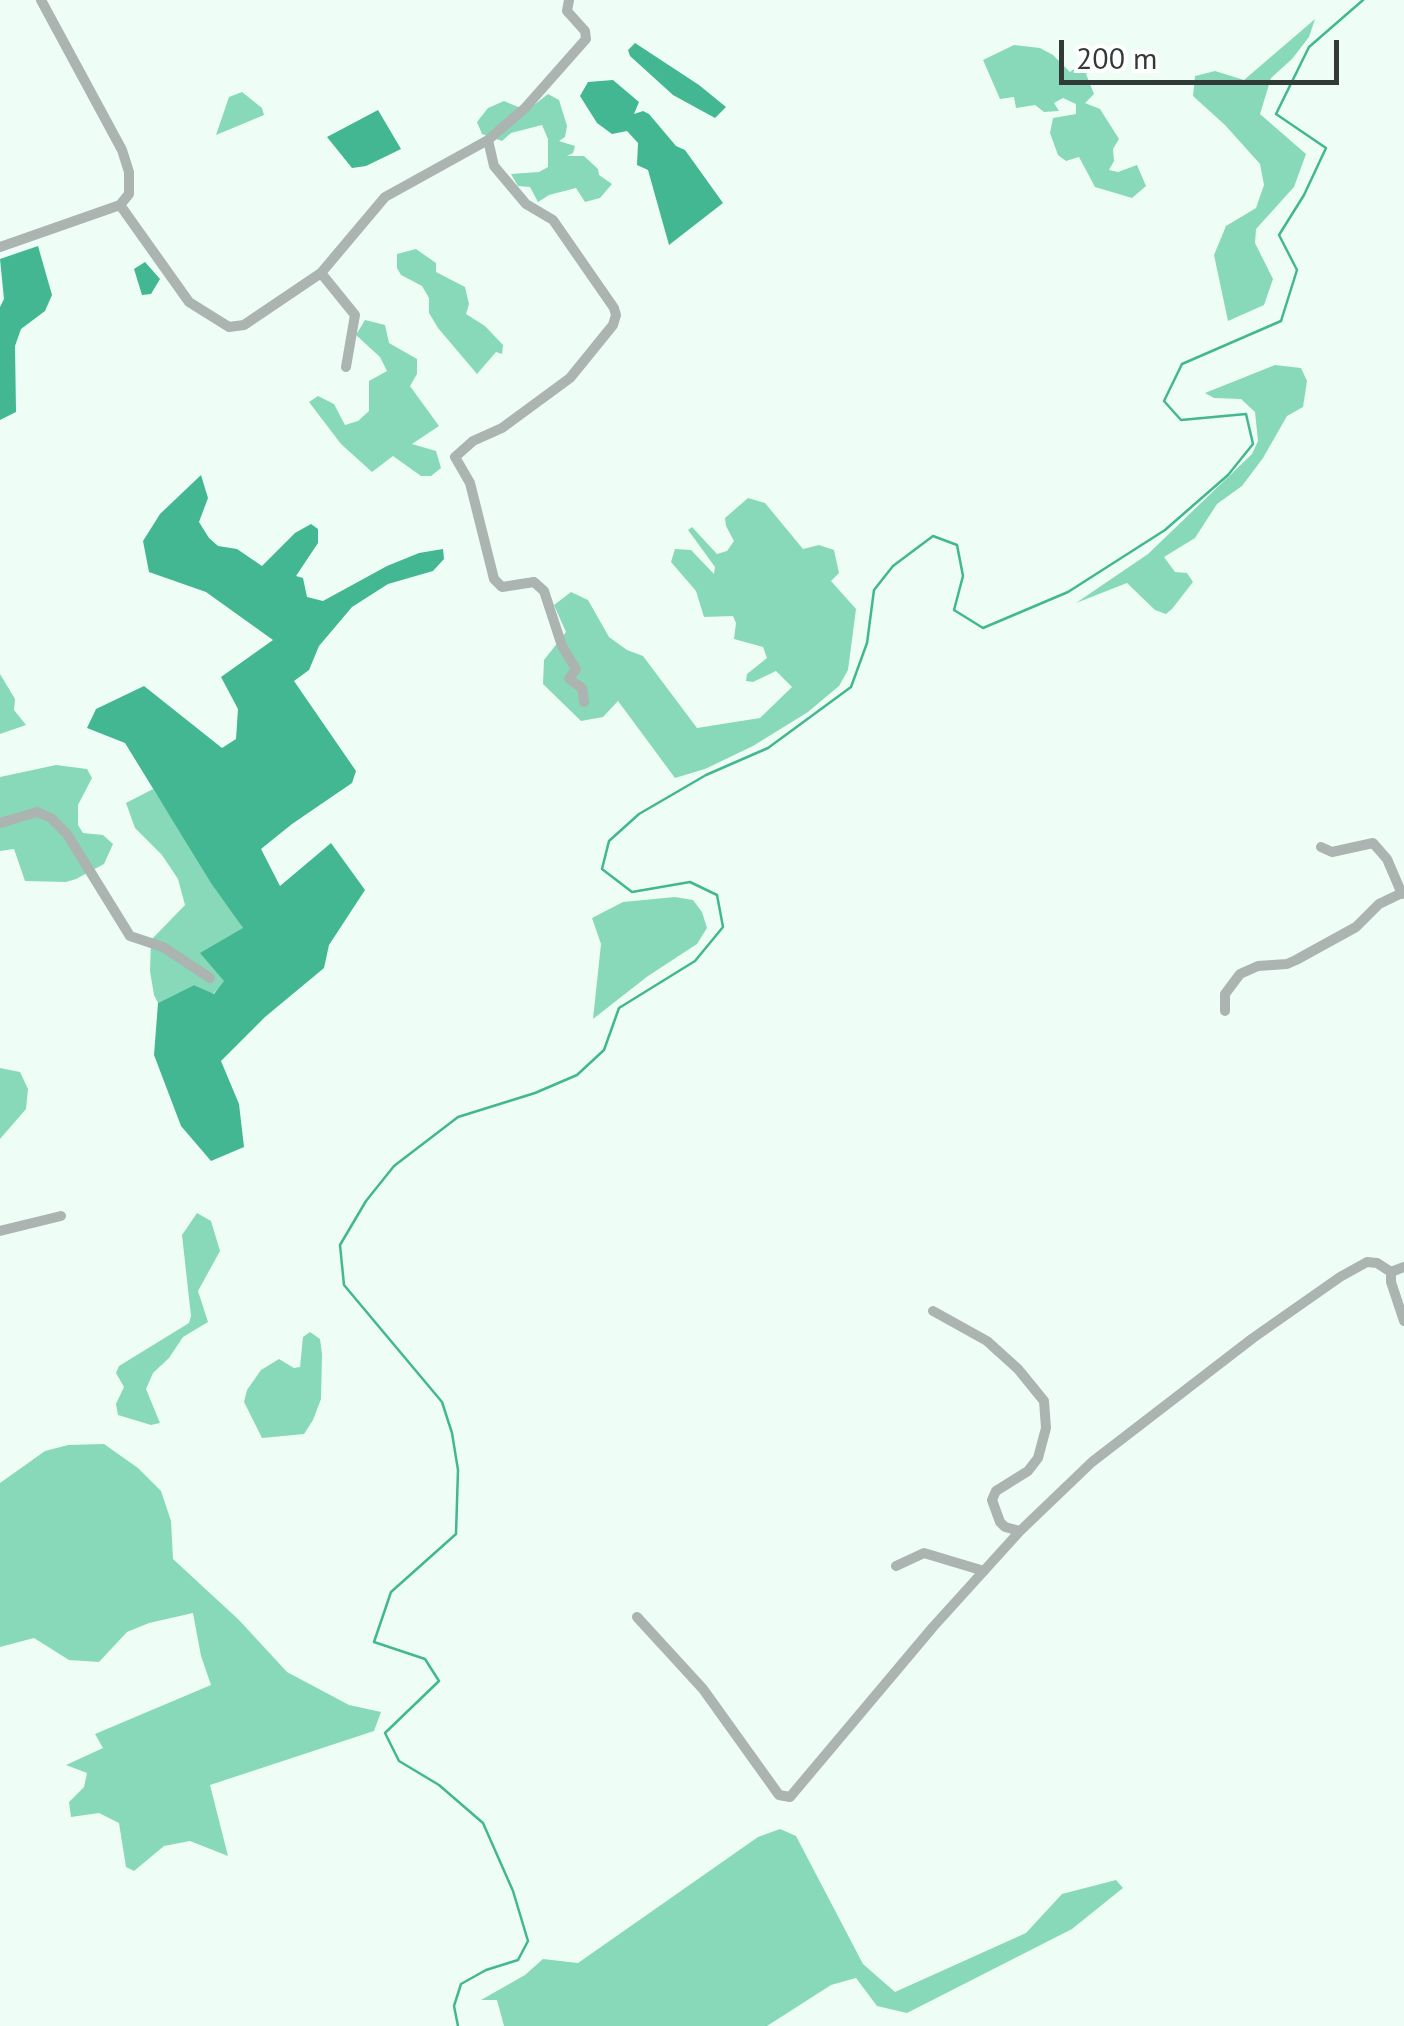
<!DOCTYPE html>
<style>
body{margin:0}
#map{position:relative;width:1404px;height:2026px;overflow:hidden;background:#eefef7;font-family:"PT Sans",sans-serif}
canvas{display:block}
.scale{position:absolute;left:1059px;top:40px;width:280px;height:45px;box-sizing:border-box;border:5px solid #323a37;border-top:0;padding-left:12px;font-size:30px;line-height:35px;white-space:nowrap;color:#323a37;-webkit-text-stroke:8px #fff;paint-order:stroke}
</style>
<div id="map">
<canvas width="1404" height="2026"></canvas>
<div class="scale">200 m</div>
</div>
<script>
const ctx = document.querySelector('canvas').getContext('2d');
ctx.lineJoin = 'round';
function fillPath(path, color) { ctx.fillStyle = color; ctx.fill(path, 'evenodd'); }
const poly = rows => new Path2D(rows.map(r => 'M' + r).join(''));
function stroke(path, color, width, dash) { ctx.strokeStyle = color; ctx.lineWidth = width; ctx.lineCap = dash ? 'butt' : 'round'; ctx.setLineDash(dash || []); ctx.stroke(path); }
const green = poly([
 [1315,19,1309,37,1292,59,1271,78,1260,114,1306,154,1294,187,1256,229,1255,243,1273,279,1264,305,1228,321,1214,255,1226,226,1256,208,1264,185,1260,164,1225,125,1193,96,1195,76,1215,71,1244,80],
 [1014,45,1040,48,1053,55,1070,72,1091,56,1100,62,1086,74,1094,94,1085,103,1100,109,1119,139,1113,149,1114,161,1109,170,1118,172,1137,165,1146,186,1132,198,1095,187,1079,157,1066,161,1058,155,1050,133,1053,118,1076,114,1076,104,1063,98,1054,103,1059,111,1044,112,1035,105,1016,108,1014,97,1000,99,983,60],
 [242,92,262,108,264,115,216,135,229,97],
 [548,94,559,100,567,126,565,137,559,141,575,146,573,153,567,156,584,156,598,169,599,175,612,184,600,198,585,202,576,188,549,195,538,202,530,187,518,186,511,174,539,172,548,167,548,139,542,125,511,133,502,141,482,134,477,122,488,108,504,101,518,107,534,105],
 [416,249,436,263,436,272,465,287,469,304,466,314,485,326,503,345,502,354,496,352,477,374,438,328,429,313,429,298,422,286,401,275,397,268,397,254],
 [365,320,385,325,389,343,417,359,417,374,410,386,439,426,412,444,436,451,441,468,431,476,421,476,393,456,372,472,341,444,309,402,318,396,334,404,345,425,358,421,369,411,369,381,387,371,380,357,356,335],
 [1275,365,1301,368,1307,381,1303,407,1287,416,1263,458,1242,486,1217,504,1195,538,1164,557,1175,572,1187,573,1193,582,1172,609,1166,614,1155,610,1127,583,1076,603,1148,554,1252,454,1258,441,1255,412,1241,399,1214,398,1205,393],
 [748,498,765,503,803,549,819,545,834,550,839,573,831,581,856,609,848,670,839,686,808,712,753,746,705,769,675,778,618,701,603,717,581,721,543,684,544,660,566,632,554,605,571,592,588,600,609,637,627,650,643,656,697,728,760,718,792,687,776,671,753,682,746,681,747,674,767,658,763,647,734,639,736,623,733,616,704,617,696,591,671,562,675,549,691,550,714,574,715,567,688,530,692,527,717,554,727,551,734,541,726,526,725,518],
 [0,674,15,699,14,710,26,725,0,734],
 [56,765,87,769,92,778,78,805,78,825,83,833,103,835,113,844,104,864,76,879,66,882,25,881,14,849,0,851,0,777],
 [153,789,243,928,225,982,213,994,194,985,158,1003,154,995,150,971,151,940,185,905,178,879,162,855,135,828,126,803],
 [675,897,693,900,702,912,707,928,697,944,648,976,593,1019,601,944,592,918,623,902],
 [0,1068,20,1072,28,1089,26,1109,0,1139,0,1166],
 [197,1213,211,1221,220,1251,198,1291,208,1322,183,1337,169,1358,153,1373,146,1389,160,1423,151,1425,118,1415,116,1404,124,1387,116,1373,119,1366,189,1323,191,1316,182,1235],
 [310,1332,320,1339,322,1354,321,1399,313,1420,304,1434,262,1438,244,1402,247,1390,261,1370,279,1359,294,1368,300,1367,303,1337],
 [104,1444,138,1468,161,1491,171,1521,173,1559,239,1620,287,1672,349,1705,381,1712,374,1731,210,1785,228,1856,190,1841,164,1846,134,1871,126,1867,119,1823,99,1813,71,1817,69,1802,84,1787,87,1773,66,1765,103,1748,95,1734,211,1685,201,1656,193,1613,149,1623,127,1632,99,1662,69,1660,34,1638,0,1647,0,1483,45,1451,68,1445],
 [780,1829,796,1836,863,1964,895,1992,1026,1933,1062,1894,1116,1880,1123,1888,1072,1929,907,2013,877,2006,856,1978,831,1985,767,2026,504,2026,497,2000,481,2000,525,1975,543,1959,578,1963,758,1837]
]);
const water = poly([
 [635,43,699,85,726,107,715,118,673,95,630,56,628,50],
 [613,80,639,102,634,114,643,111,649,114,676,146,685,150,723,203,669,245,648,170,637,165,638,143,627,131,612,134,597,123,580,96,588,82],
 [378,110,401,149,366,166,352,168,327,137],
 [38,246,52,295,45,311,21,329,15,346,16,412,0,420,0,307,4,299,0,259],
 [145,262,160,279,151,294,142,295,134,269],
 [201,475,208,498,199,522,209,538,218,546,237,549,262,566,295,533,311,524,318,529,318,543,296,576,303,578,307,597,323,601,387,566,419,553,443,549,444,559,433,571,388,584,352,607,319,646,309,670,294,681,356,771,352,783,292,824,261,849,280,886,331,843,365,890,329,945,324,968,265,1017,221,1061,239,1104,244,1147,211,1161,181,1126,154,1055,158,1003,194,985,214,994,224,981,200,953,243,928,211,883,125,743,87,728,96,709,144,686,222,748,236,739,238,709,221,677,273,640,206,592,149,572,143,541,160,514]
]);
const stream = poly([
 [458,2026,454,2006,461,1984,486,1970,518,1960,528,1941,513,1891,483,1823,439,1785,399,1761,385,1733,439,1681,425,1659,374,1642,391,1592,456,1534,458,1470,452,1433,442,1402,344,1285,340,1245,366,1201,394,1166,458,1117,535,1093,577,1075,604,1050,619,1008,695,961,723,927,717,895,690,882,632,892,602,869,609,841,639,814,706,775,768,748,851,687,867,643,874,590,893,566,933,536,957,545,963,576,954,610,983,628,1068,592,1165,530,1228,475,1253,444,1246,414,1181,420,1164,401,1182,364,1281,321,1297,270,1279,235,1304,195,1326,148,1276,114,1309,47,1363,0]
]);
const minor = poly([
 [488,140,494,166,526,204,553,220,614,308,616,315,613,325,570,378,502,428,473,441,455,457,470,483,494,579,502,587,534,582,544,591,562,646,576,669,569,679,582,688,584,702],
 [120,205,189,302,229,327,244,325,321,273,385,197,488,140,525,108,586,39,585,31,567,11,569,0],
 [0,247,120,205,129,194,129,172,122,150,41,0],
 [321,273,355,315,346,367],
 [0,823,37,812,51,818,67,834,130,936,163,947,210,978],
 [1321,847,1332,852,1373,843,1387,859,1402,894],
 [1225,1011,1225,994,1240,974,1258,966,1287,964,1296,960,1356,927,1379,904,1404,892],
 [0,1231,61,1216],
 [1391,1272,1391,1282,1404,1321],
 [933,1311,987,1341,1018,1369,1044,1401,1046,1428,1038,1458,1028,1471,996,1491,992,1500,1000,1522,1005,1527,1020,1531],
 [896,1566,924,1553,984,1571],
 [637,1617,703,1689,779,1795,790,1797,933,1627,1020,1531,1092,1462,1253,1338,1340,1277,1367,1262,1377,1263,1391,1272,1404,1267]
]);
fillPath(green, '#88d9ba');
fillPath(water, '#42b791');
stroke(stream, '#42b791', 2.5);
stroke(minor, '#abb4b0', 10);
</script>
